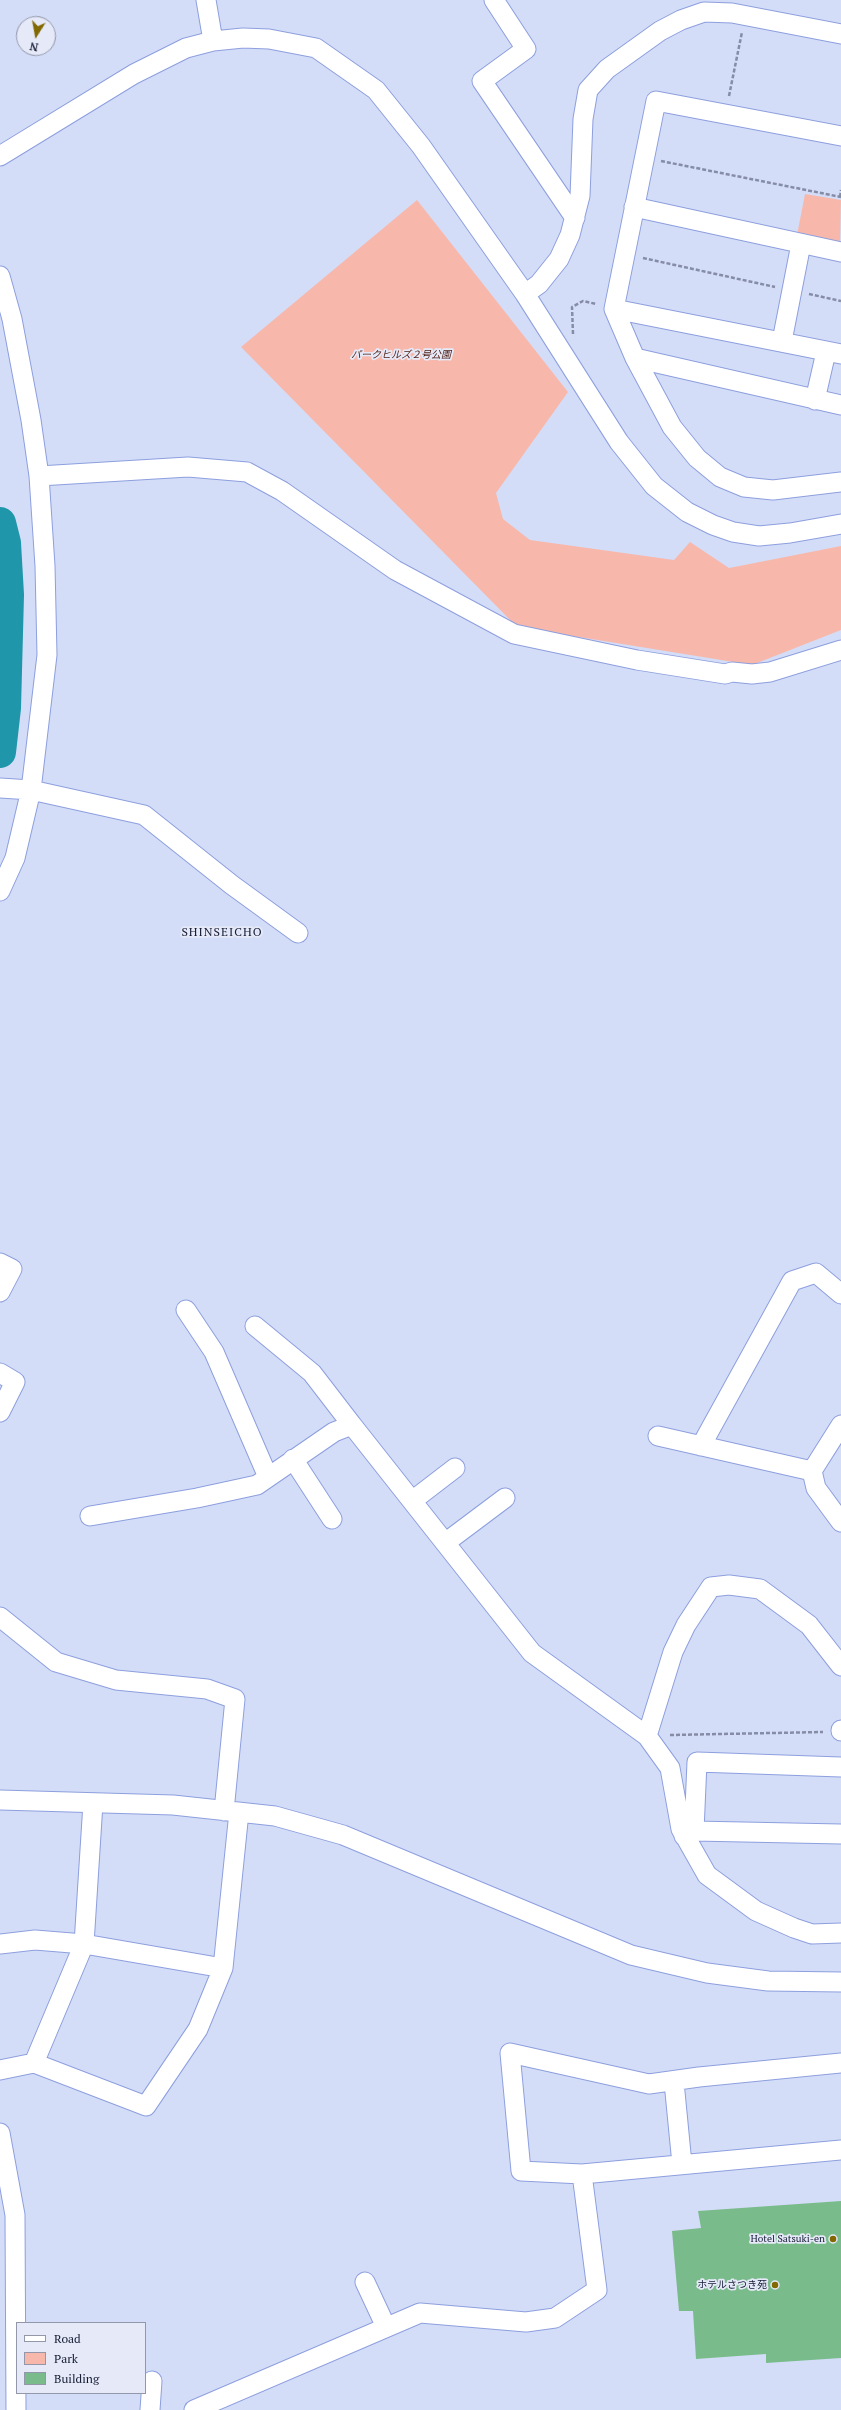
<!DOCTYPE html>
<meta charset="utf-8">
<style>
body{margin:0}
#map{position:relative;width:841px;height:2410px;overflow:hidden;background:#d4ddf8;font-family:"PT Serif",serif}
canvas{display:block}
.legend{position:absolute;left:16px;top:2322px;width:130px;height:72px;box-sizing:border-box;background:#e6eaf8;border:1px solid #9297aa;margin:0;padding:5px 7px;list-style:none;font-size:12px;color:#151b34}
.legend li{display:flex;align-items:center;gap:8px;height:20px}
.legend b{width:20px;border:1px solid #9297aa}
.north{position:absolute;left:16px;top:16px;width:40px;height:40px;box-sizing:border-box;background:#e6eaf8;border:1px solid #9297aa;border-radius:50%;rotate:191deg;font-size:11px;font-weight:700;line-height:16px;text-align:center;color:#151b34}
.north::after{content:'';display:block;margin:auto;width:14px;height:18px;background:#826800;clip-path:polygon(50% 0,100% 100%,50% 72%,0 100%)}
</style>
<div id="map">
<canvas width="841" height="2410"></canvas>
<ul class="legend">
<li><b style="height:5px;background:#fff"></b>Road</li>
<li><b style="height:11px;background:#f7b8ab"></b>Park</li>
<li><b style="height:11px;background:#7abb8b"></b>Building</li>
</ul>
<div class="north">N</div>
</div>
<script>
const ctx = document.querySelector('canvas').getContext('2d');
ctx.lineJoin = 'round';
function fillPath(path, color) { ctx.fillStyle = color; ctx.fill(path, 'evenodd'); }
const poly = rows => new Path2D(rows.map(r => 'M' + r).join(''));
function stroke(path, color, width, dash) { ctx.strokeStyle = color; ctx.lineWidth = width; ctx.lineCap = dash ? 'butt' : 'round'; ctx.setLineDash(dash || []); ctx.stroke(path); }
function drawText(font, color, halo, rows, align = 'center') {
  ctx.font = font + ' "PT Serif","Noto Sans JP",serif'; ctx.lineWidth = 3.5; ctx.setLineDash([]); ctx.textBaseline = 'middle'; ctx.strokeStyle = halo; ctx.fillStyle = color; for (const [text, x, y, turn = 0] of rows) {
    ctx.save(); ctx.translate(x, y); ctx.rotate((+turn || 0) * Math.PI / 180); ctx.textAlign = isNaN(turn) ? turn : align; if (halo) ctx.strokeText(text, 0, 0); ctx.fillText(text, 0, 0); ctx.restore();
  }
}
const green = poly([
 [805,194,841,200,840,243,797,235],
 [417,200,568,392,496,493,503,519,530,540,674,560,690,542,729,568,841,546,841,630,752,665,517,627,241,347]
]);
const river = poly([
 [0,523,5,543,8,595,5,708,0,752]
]);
const building = poly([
 [841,2201,841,2358,766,2363,766,2354,696,2359,693,2311,679,2311,672,2231,701,2228,698,2211]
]);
const path = poly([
 [729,96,742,32],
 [661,161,841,197],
 [840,197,841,190],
 [643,258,775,287],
 [809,294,841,301],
 [573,334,572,307,583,301,596,304],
 [670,1735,823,1732]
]);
const minor = poly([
 [206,0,213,41],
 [494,0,526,49,482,81,575,218],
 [841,136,656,101,614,309,841,354],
 [0,156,134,74,186,48,213,41,243,38,269,39,316,48,376,90,421,146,525,294,619,442,654,486,687,512,713,525,733,532,759,536,790,533,841,524],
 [634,207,841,252],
 [0,276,12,319,31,420,39,476,45,566,47,655,31,790,15,858,0,891],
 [525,294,539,284,559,259,570,235,580,196,583,119,588,90,607,69,660,31,681,20,704,12,732,13,841,34],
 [614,309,635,358,672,427,697,458,720,477,744,487,773,490,841,482],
 [782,341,801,244],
 [635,358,841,405],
 [815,400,826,352],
 [39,476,188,467,247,472,282,491,395,570,514,634,637,660,725,674,732,672,752,674,770,672,841,650],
 [0,788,31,790,144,815,232,885,298,933],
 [0,1263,12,1269,0,1292],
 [186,1310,214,1352,268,1477],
 [255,1326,312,1373,352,1425],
 [0,1373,15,1382,0,1412],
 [841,1425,812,1471,816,1488,841,1522],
 [658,1436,812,1471],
 [701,1446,792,1281,816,1273,841,1294],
 [293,1459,332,1519],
 [412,1501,455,1468],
 [90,1516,197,1498,257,1485,334,1432,352,1425,532,1653,647,1736,670,1768,681,1829,707,1875,756,1911,794,1928,812,1934,841,1933],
 [445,1543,505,1498],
 [0,1617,56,1662,116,1680,207,1689,235,1699,224,1811],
 [841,1731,841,1730],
 [647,1736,673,1652,686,1625,711,1587,729,1585,760,1589,809,1625,841,1666],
 [0,1800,173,1805,275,1816,343,1835,631,1955,707,1973,768,1981,841,1982],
 [694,1831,697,1762,841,1767],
 [684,1836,694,1831,841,1834],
 [0,1944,35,1940,84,1944,223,1968],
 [34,2063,84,1944,93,1803],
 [0,2070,34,2063,146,2106,198,2029,223,1968,239,1812],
 [674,2082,682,2164],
 [0,2133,15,2215,16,2410],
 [582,2174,521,2171,510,2053,649,2084,699,2077,841,2063],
 [365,2282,386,2327],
 [150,2410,152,2381],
 [194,2410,420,2313,526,2322,555,2318,597,2290,582,2174,841,2150]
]);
const markers = [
 [833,2239,4,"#826800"],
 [775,2285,4,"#826800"]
];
const parkNames = [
 ["パークヒルズ２号公園",401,355]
];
const poiNames = [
 ["Hotel Satsuki-en",825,2239],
 ["ホテルさつき苑",767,2285]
];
const quarterNames = [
 ["SHINSEICHO",222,933]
];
fillPath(green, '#f7b8ab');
stroke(river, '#1f96aa', 32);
fillPath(building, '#7abb8b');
stroke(minor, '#8d9fde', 21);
stroke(path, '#858ca6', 2.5, [4, 2]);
stroke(minor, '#fff', 19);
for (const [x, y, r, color] of markers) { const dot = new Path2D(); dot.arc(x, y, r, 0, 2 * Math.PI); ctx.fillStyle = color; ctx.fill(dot); stroke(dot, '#e6eaf8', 1.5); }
drawText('italic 10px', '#4d1a11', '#e6eaf8', parkNames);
drawText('10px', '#151b34', '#e6eaf8', poiNames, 'right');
ctx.letterSpacing = '1px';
drawText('12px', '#151b34', '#e6eaf8', quarterNames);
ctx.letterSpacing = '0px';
</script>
